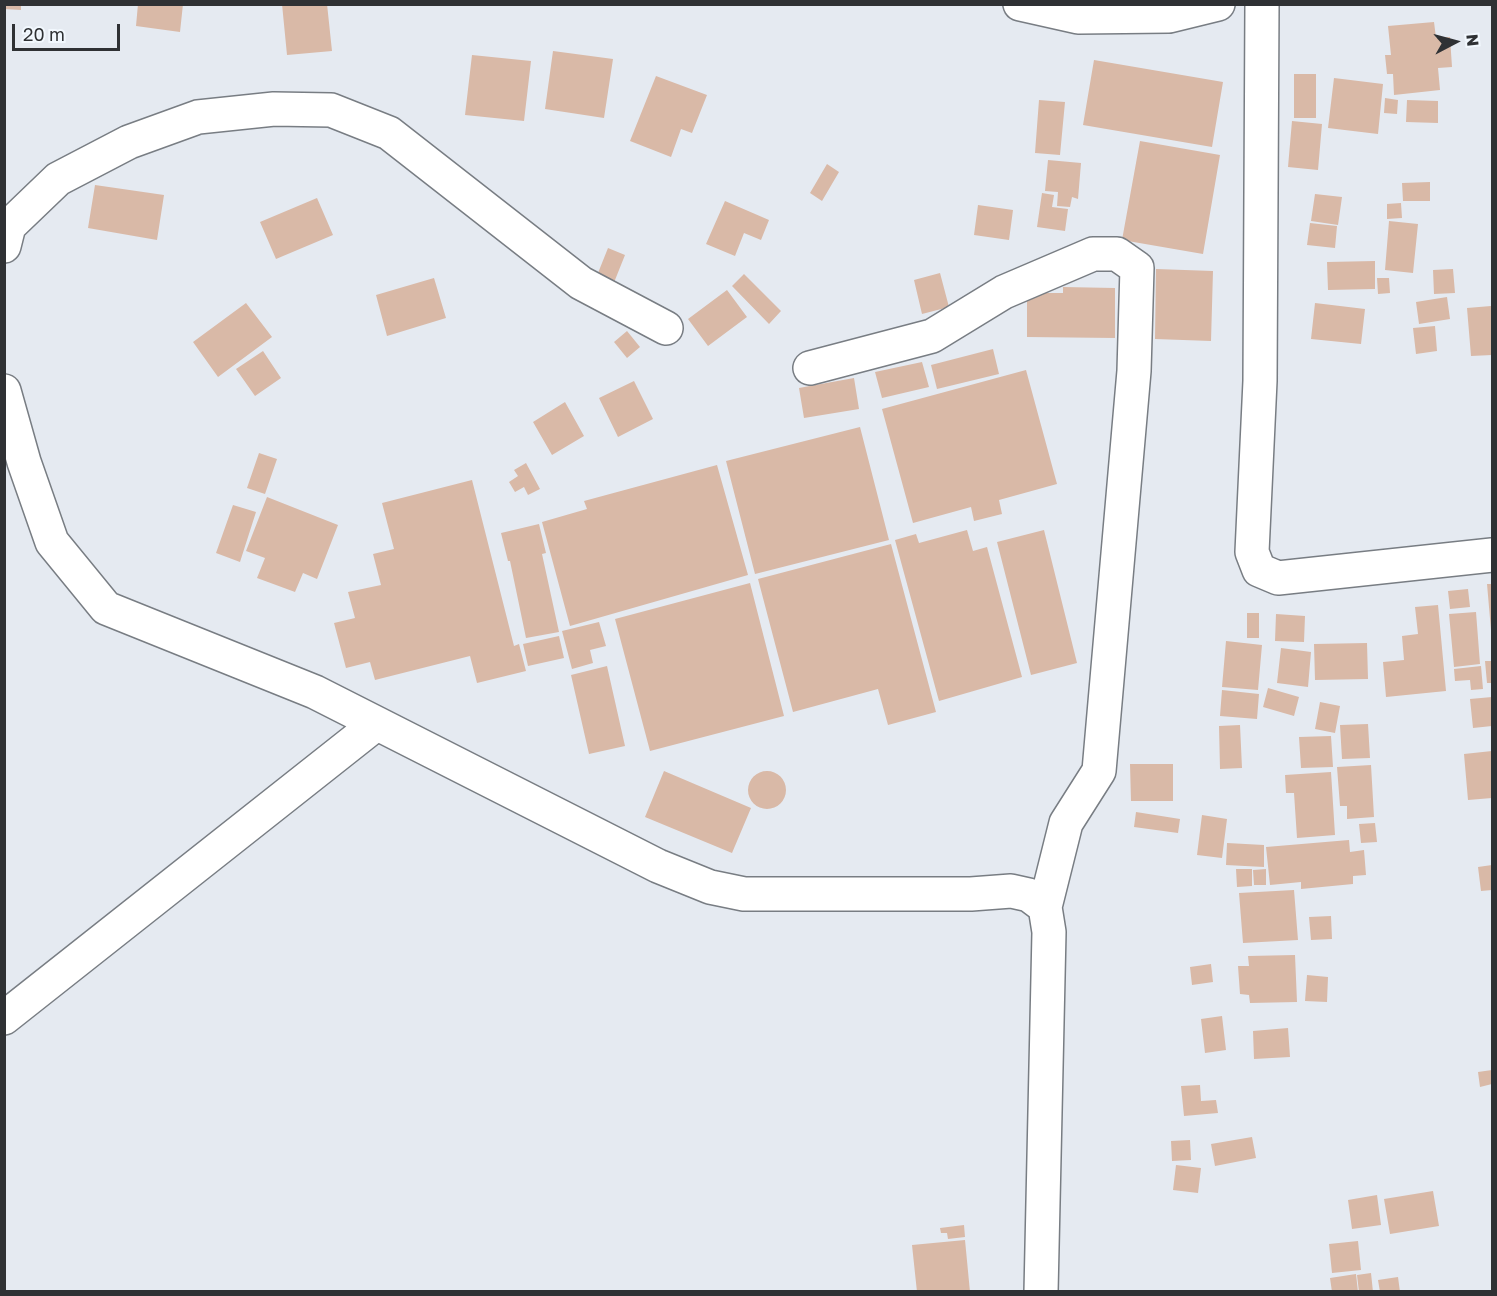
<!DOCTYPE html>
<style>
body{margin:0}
#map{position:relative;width:1497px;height:1296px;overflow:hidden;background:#e5eaf1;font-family:"Golos Text",sans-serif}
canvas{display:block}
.frame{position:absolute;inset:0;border:6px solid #2f3134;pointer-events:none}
.north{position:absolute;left:1425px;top:12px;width:60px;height:60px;-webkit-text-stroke:4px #f2f8fe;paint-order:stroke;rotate:84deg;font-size:16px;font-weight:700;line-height:24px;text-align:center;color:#2f3134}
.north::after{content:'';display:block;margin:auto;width:21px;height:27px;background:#2f3134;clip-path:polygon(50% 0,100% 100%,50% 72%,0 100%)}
.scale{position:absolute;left:12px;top:24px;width:108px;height:27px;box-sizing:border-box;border:3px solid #2f3134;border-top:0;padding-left:8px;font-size:18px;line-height:21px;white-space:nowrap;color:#2f3134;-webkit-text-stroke:4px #f2f8fe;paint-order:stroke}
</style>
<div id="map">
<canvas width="1497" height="1296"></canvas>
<div class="frame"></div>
<div class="north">N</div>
<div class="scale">20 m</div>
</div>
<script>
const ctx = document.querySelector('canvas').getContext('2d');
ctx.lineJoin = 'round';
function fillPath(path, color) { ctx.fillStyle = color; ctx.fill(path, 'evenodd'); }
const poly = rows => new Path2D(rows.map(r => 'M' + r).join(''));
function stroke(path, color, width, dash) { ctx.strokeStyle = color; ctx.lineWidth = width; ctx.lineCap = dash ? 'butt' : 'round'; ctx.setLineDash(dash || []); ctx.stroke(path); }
const building = poly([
 [4,4,21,4,21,10,4,9],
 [138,4,183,4,180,32,136,26],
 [282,4,327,4,332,51,287,55],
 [1434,22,1436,38,1450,37,1452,67,1438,68,1440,90,1394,95,1393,74,1387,74,1385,55,1391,55,1388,26],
 [553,51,613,59,604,118,545,109],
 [472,55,531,61,524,121,465,115],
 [1094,60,1223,82,1212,147,1083,125],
 [1294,74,1316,74,1316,118,1294,118],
 [656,76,707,95,692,133,681,129,671,157,630,141],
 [1334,78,1383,84,1378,134,1328,128],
 [1385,98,1398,100,1397,114,1384,113],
 [1039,100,1065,102,1060,155,1035,153],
 [1407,100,1438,101,1438,123,1406,122],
 [1292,121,1322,124,1318,170,1288,167],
 [1140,141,1220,155,1203,254,1122,240],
 [1048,160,1081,163,1078,199,1072,197,1070,207,1057,206,1058,192,1045,191],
 [827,164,839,172,822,201,810,193],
 [1430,182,1430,201,1403,201,1402,183],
 [95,185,164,195,157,240,88,228],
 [1042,193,1054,195,1052,207,1068,209,1065,231,1037,227],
 [1315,194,1342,197,1338,225,1311,221],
 [317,198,333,235,276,259,260,222],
 [725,201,769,220,761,240,744,233,735,256,706,244],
 [1401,203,1402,218,1387,219,1387,204],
 [978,205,1013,210,1009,240,974,235],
 [1389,221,1418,224,1413,273,1385,270],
 [1310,223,1337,226,1335,248,1307,245],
 [608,248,625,255,613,285,596,278],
 [1375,261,1375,289,1328,290,1327,262],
 [1156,269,1213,271,1211,341,1155,339],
 [1453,269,1455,293,1434,294,1433,270],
 [940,273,949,307,922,314,914,280],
 [744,274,781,311,769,324,732,286],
 [434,278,446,318,387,336,376,295],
 [1377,278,1389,278,1390,293,1378,294],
 [1063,287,1115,288,1115,338,1027,337,1027,293,1063,293],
 [727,290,747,317,708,346,688,319],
 [1447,297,1450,319,1419,324,1416,302],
 [246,303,272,337,218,377,193,342],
 [1315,303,1365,309,1361,344,1311,339],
 [1491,306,1492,355,1471,356,1467,308],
 [1435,326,1437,351,1416,354,1413,328],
 [627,331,640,347,627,358,614,342],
 [993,349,999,374,937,389,931,365],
 [263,351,281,378,255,396,236,369],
 [922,362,929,387,882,398,875,372],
 [1026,370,1057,484,999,500,1002,514,974,521,971,507,913,523,882,409],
 [854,378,859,409,804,418,799,388],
 [634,381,653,419,618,437,599,398],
 [565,402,584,436,552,455,533,422],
 [860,427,889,540,755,574,726,461],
 [259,453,277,459,265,494,247,488],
 [526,463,540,489,528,495,524,487,515,492,509,482,518,476,514,470],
 [717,465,748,575,570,626,542,522,587,509,584,501],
 [472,480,514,646,519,644,526,671,477,683,470,656,375,680,370,662,346,668,334,623,355,618,348,592,381,585,373,554,394,549,382,503],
 [267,497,338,525,317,579,303,573,295,592,257,578,265,558,246,551],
 [233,505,256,512,240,562,216,553],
 [539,524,546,553,542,554,559,632,526,638,510,561,508,561,501,533],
 [967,530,973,551,987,547,1022,677,939,701,895,540,916,534,919,543],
 [1044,530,1077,663,1031,675,997,542],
 [891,544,936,712,888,725,878,689,793,712,758,579],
 [750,583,784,716,650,751,615,619],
 [1487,584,1492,584,1492,630,1491,630],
 [1468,589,1470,607,1450,609,1448,591],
 [1438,605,1446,691,1386,697,1383,662,1404,660,1402,636,1418,634,1415,607],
 [1476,612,1480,664,1454,667,1449,614],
 [1247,613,1259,613,1259,638,1247,638],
 [1276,614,1305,616,1304,642,1275,641],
 [599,622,606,646,590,650,593,663,572,669,562,631],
 [559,636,564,658,528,666,523,644],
 [1226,641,1262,645,1258,690,1222,687],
 [1367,643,1368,679,1315,680,1314,644],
 [1281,648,1311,652,1308,687,1277,683],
 [1485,661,1492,661,1492,683,1487,683],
 [607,666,625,746,589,754,571,675],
 [1481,666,1483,689,1471,690,1470,680,1455,681,1454,669],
 [1268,688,1299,697,1294,716,1263,707],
 [1222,690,1259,694,1257,719,1220,716],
 [1492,697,1492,726,1473,728,1470,699],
 [1320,702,1340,706,1335,733,1315,729],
 [1368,724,1370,758,1342,759,1340,725],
 [1240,725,1242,768,1220,769,1219,726],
 [1331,736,1333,767,1301,768,1299,737],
 [1492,751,1492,798,1468,800,1464,754],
 [1130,764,1173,764,1173,801,1131,801],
 [1371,765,1374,817,1347,819,1347,806,1340,806,1337,767],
 '748 790a19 19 0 1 1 38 0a19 19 0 1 1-38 0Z',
 [664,771,751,808,732,853,645,817],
 [1331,772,1335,835,1297,838,1294,793,1286,793,1285,775],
 [1136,812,1180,819,1178,833,1134,827],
 [1202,815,1227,819,1222,858,1197,855],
 [1375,823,1377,842,1361,843,1359,824],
 [1349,840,1350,852,1364,850,1366,875,1353,876,1353,884,1301,889,1301,882,1270,885,1266,847],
 [1227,843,1264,845,1264,867,1226,865],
 [1492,865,1492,890,1481,891,1478,867],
 [1236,869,1252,869,1252,886,1237,887],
 [1266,869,1266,885,1254,885,1253,870],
 [1294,890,1298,940,1243,943,1239,893],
 [1331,916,1332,939,1311,940,1309,917],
 [1295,955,1297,1002,1250,1003,1249,995,1240,994,1238,966,1249,966,1248,956],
 [1211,964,1213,982,1192,985,1190,967],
 [1307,975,1328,977,1327,1002,1305,1001],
 [1222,1016,1226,1050,1205,1053,1201,1019],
 [1288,1028,1290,1057,1254,1059,1253,1031],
 [1492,1070,1492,1084,1480,1087,1478,1072],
 [1200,1085,1201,1101,1216,1100,1218,1113,1184,1116,1181,1086],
 [1252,1137,1256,1158,1215,1166,1211,1144],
 [1190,1140,1191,1160,1172,1161,1171,1141],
 [1176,1165,1201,1168,1198,1193,1173,1190],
 [1433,1191,1439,1226,1390,1234,1384,1199],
 [1377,1195,1381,1225,1352,1229,1348,1200],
 [964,1225,965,1237,948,1239,947,1233,941,1233,940,1228],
 [965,1240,970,1292,917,1292,912,1245],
 [1358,1241,1361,1270,1332,1273,1329,1244],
 [1371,1273,1373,1292,1359,1292,1357,1275],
 [1356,1274,1358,1292,1332,1292,1330,1278],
 [1398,1277,1400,1292,1380,1292,1378,1280]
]);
const minor = poly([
 [1020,4,1078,17,1169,16,1218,4],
 [1262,4,1260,381,1252,552,1259,570,1278,578,1492,555],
 [4,246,9,226,58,179,129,142,198,117,274,109,331,110,389,133,581,283,666,328],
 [810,368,932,336,1004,292,1093,254,1117,254,1137,268,1134,371,1099,771,1066,823,1045,907],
 [4,391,24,462,52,542,106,608,315,692,658,866,710,887,744,894,971,894,1011,891,1029,895,1045,907,1049,932,1041,1292],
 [4,1018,376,724]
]);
fillPath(building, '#d9b9a7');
stroke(minor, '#787d83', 36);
stroke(minor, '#fff', 33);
</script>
